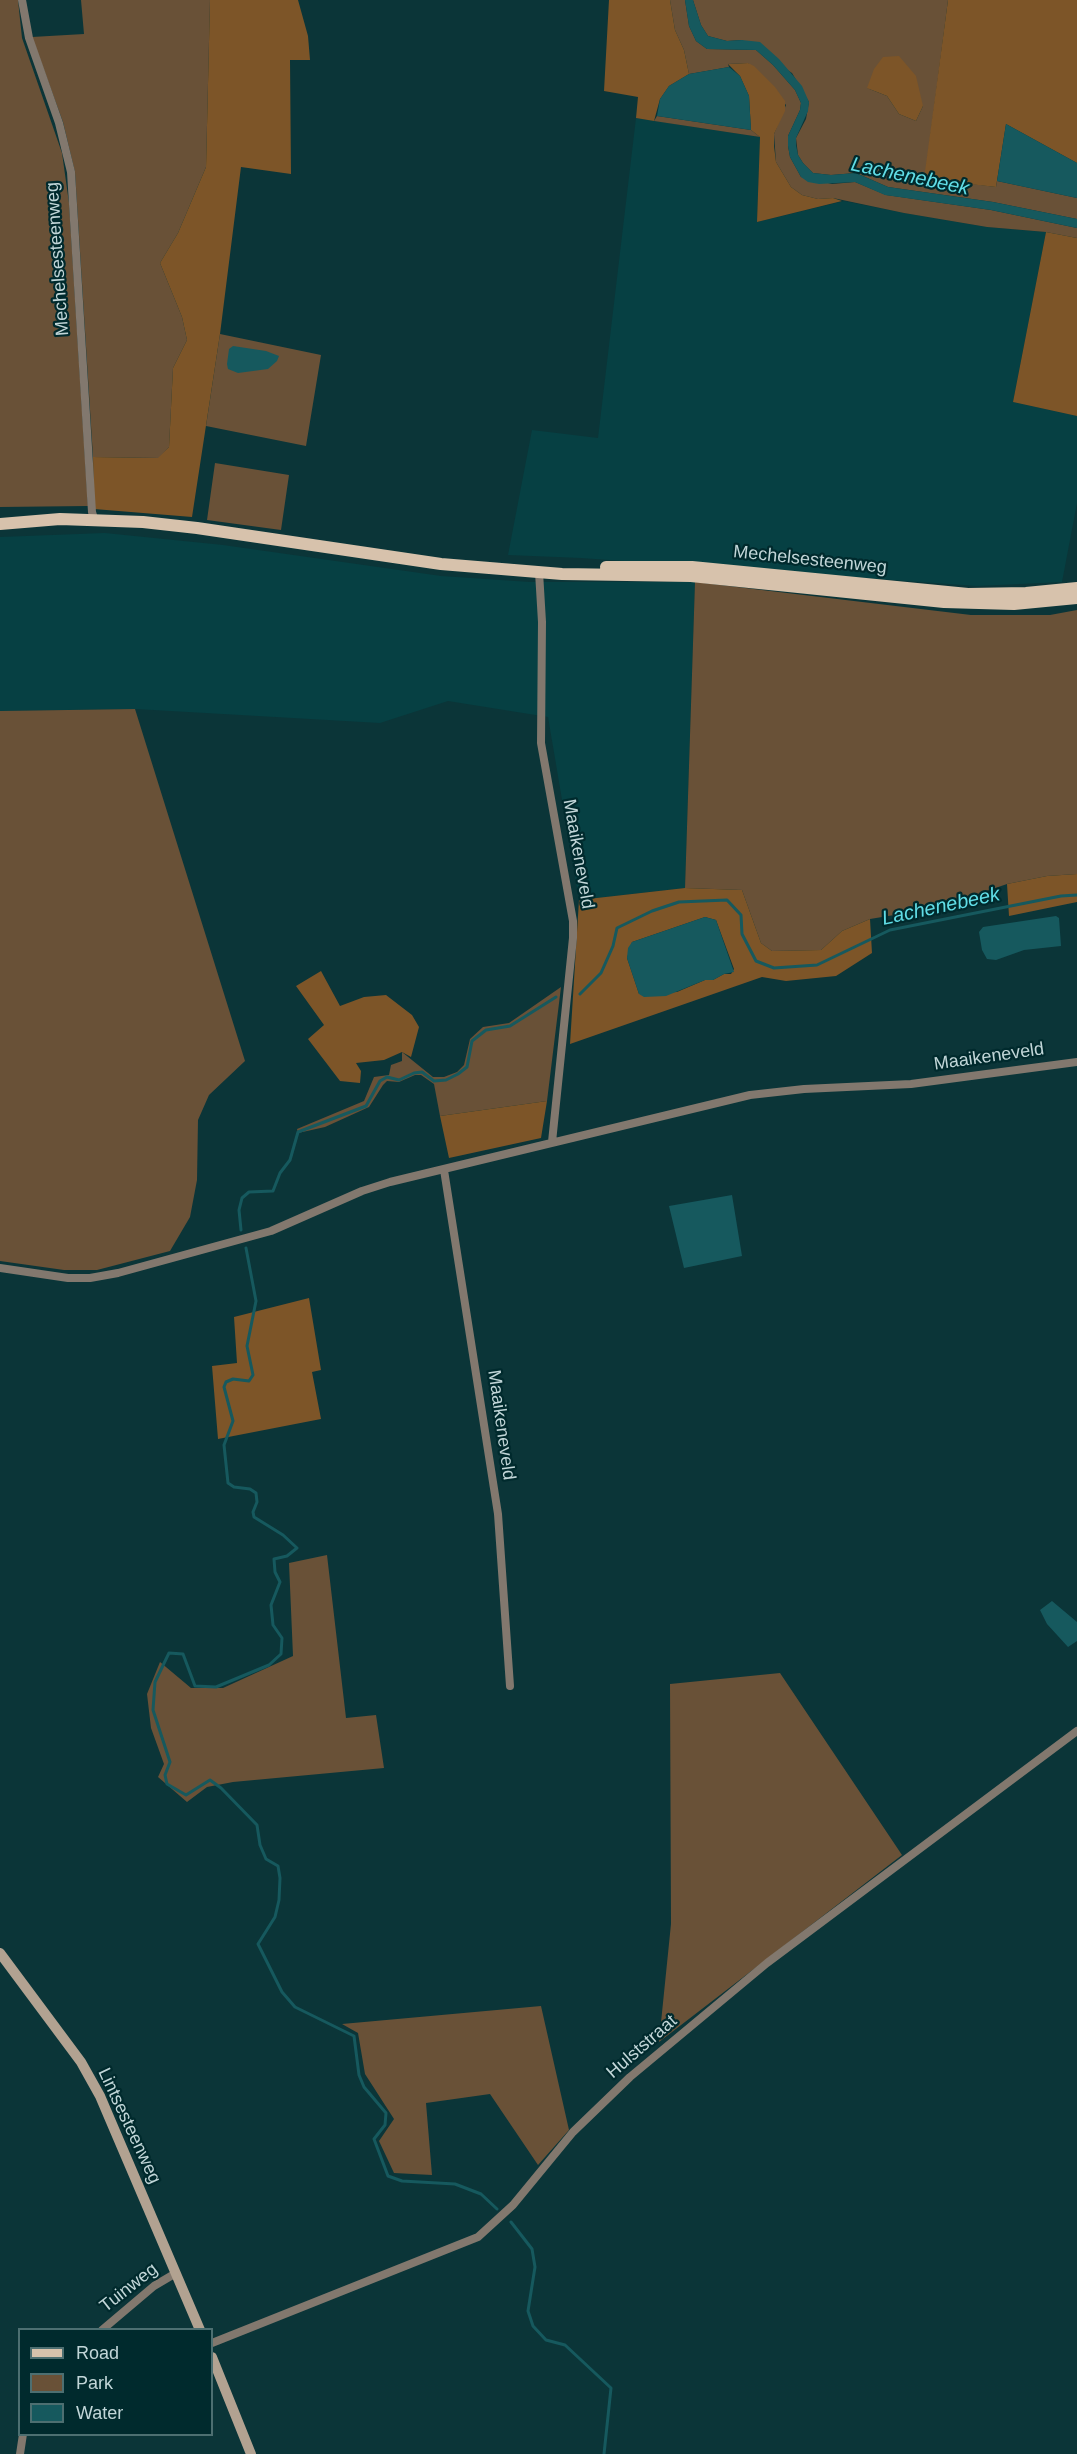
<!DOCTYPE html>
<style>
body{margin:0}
#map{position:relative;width:1077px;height:2454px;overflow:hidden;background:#0b3538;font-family:Helvetica,sans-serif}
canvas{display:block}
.legend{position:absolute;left:18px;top:2328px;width:195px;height:108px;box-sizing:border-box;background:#002a2d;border:2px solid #4d6f71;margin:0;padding:8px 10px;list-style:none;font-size:18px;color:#c1d6d8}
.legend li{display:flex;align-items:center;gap:12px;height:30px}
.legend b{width:30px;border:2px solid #4d6f71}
</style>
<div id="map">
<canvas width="1077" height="2454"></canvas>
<ul class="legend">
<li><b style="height:8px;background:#d7c2ac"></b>Road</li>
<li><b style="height:16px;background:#695137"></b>Park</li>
<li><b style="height:16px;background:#16595e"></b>Water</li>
</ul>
</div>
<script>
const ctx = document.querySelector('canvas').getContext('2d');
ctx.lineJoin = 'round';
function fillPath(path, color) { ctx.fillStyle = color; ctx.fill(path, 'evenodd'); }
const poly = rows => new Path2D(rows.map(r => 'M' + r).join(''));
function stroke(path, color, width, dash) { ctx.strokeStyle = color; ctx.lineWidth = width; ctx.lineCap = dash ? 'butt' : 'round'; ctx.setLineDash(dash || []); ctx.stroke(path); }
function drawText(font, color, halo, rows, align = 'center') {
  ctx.font = font + ' Helvetica,sans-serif'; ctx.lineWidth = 4.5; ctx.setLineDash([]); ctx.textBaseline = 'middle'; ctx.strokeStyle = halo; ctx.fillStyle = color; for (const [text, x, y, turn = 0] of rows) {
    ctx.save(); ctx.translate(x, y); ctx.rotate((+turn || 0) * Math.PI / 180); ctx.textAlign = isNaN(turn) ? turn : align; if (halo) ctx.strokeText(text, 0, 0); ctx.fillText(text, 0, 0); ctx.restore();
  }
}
const built = poly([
 [636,118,760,137,757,222,844,201,904,213,987,227,1046,232,1013,402,1077,416,1077,503,1062,582,977,586,581,558,508,555,532,430,598,438],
 [105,533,223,545,441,576,530,582,695,582,685,888,579,900,548,717,448,701,380,723,136,709,0,711,0,537]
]);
const green = poly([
 [0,0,18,0,22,38,62,153,69,203,88,506,0,507],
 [81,0,210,0,206,167,178,233,160,263,182,317,187,340,173,368,169,447,159,458,93,457,75,172,63,122,32,37,84,34],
 [670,0,685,0,689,26,696,41,707,49,756,50,773,65,795,90,801,103,800,110,788,136,788,146,790,157,801,177,832,184,855,182,886,195,991,210,1077,228,1077,238,1046,232,987,227,904,213,833,198,818,199,802,195,791,187,776,162,774,134,786,105,748,63,728,64,729,67,689,74,684,50,675,30],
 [693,0,948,0,925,178,996,187,997,181,1077,198,1077,219,993,202,888,187,856,173,831,175,813,173,803,163,798,155,796,138,806,119,809,102,792,73,742,40,727,41,708,36,701,25],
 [867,88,923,106,916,121,899,114,887,96],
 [657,116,751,130,760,137,654,121],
 [220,334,321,355,306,446,206,426],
 [215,463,289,475,281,530,207,520],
 [695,582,971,615,1050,615,1077,610,1077,874,1047,876,1007,884,937,908,870,919,842,931,821,950,772,951,761,943,742,890,685,888],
 [135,709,245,1061,209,1095,198,1120,197,1180,190,1217,170,1251,97,1270,64,1270,0,1261,0,711],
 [561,987,547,1101,440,1116,434,1084,421,1075,415,1075,399,1082,387,1081,383,1085,369,1107,325,1127,298,1133,297,1129,364,1101,374,1077,389,1075,391,1065,402,1061,402,1052,433,1077,444,1077,457,1072,464,1065,470,1039,483,1027,509,1023],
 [327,1555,346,1718,376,1715,384,1768,233,1782,207,1787,187,1802,158,1777,164,1764,151,1728,147,1694,160,1662,191,1688,223,1688,293,1656,289,1563],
 [780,1673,902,1855,659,2042,671,1924,670,1684],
 [541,2006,569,2130,538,2165,490,2094,426,2103,432,2175,394,2173,379,2141,394,2119,365,2074,358,2033,342,2024]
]);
const forest = poly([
 [210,0,298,0,308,36,310,60,290,60,291,174,241,167,220,334,192,517,94,509,93,457,158,458,169,447,173,368,187,340,182,317,160,263,178,233,206,167],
 [609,0,670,0,675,30,684,50,689,74,669,86,660,99,654,121,636,118,638,97,604,91],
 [948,0,1077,0,1077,163,1006,124,996,187,924,179],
 [899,56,916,76,923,106,916,121,899,114,887,96,867,88,874,69,883,57],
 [748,63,754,66,775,87,785,101,785,111,774,134,774,146,776,162,791,187,802,195,818,199,833,198,842,201,757,222,760,137,751,130,749,96,740,76,728,64],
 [1046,232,1077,238,1077,416,1013,402],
 [1077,874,1077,902,1009,916,1007,884,1047,876],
 [685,888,742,890,761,943,772,951,821,950,842,931,870,919,872,953,836,976,786,981,762,977,570,1044,579,900],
 [705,917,716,920,734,969,731,974,724,974,713,980,705,980,677,992,639,994,627,958,632,942],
 [321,971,340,1006,364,997,386,995,412,1015,419,1027,411,1057,402,1052,384,1060,356,1063,361,1071,360,1083,340,1081,308,1039,324,1025,296,986],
 [547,1101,541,1138,449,1158,440,1116],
 [309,1298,321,1370,312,1372,321,1419,218,1439,212,1366,237,1363,234,1317]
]);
const water = poly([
 [685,0,693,0,701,25,708,36,727,41,742,40,760,42,779,59,802,86,809,102,808,111,796,138,796,145,798,155,803,163,813,173,831,175,856,173,888,187,993,202,1077,219,1077,228,991,210,885,195,855,182,819,184,808,182,801,177,790,157,788,146,788,136,800,110,801,103,795,90,773,65,756,50,707,49,696,41,689,26],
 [729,67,740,76,749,96,751,130,657,116,660,99,669,86,689,74],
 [1006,124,1077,163,1077,198,997,181],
 [233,346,266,351,279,356,277,361,268,369,238,373,228,369,227,364,229,349],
 [1056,916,1059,918,1061,946,1024,950,996,960,987,959,982,950,979,932,983,927],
 [705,917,716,920,734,972,724,974,713,980,705,980,666,996,644,997,639,994,627,958,628,948,632,942],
 [732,1195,742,1256,684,1268,669,1206],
 [1052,1601,1077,1622,1077,1641,1068,1647,1047,1624,1040,1610]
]);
const stream = poly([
 [580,994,601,973,613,946,617,928,652,911,679,902,727,900,741,915,742,934,756,961,774,968,817,965,890,930,1061,896,1077,895],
 [241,1230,239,1210,242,1198,249,1192,273,1191,280,1173,290,1160,298,1132,366,1106,380,1081,387,1077,399,1080,414,1073,422,1072,434,1081,446,1080,458,1074,467,1067,472,1041,486,1030,510,1026,556,997],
 [246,1248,256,1301,247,1346,253,1375,249,1381,233,1379,226,1382,224,1387,233,1421,224,1445,228,1483,234,1487,250,1489,256,1493,257,1502,253,1512,254,1517,283,1535,297,1548,287,1556,274,1559,275,1572,280,1582,271,1605,273,1625,282,1638,281,1654,269,1665,216,1687,195,1686,183,1654,169,1653,155,1682,153,1710,170,1762,165,1775,167,1784,186,1795,210,1780,221,1788,257,1825,260,1845,266,1859,278,1866,280,1878,279,1900,275,1917,258,1944,282,1992,295,2007,354,2036,359,2075,364,2087,386,2113,385,2125,374,2139,388,2176,402,2181,455,2184,481,2194,497,2209],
 [511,2222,532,2249,535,2267,528,2311,533,2326,546,2340,565,2345,611,2388,604,2454]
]);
const street = poly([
 [22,0,29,38,59,123,71,172,92,512,95,522],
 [539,572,542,622,541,743,573,921,573,938,552,1142],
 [444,1170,498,1514,510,1686],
 [0,1268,68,1278,90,1278,118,1273,271,1231,362,1191,390,1182,750,1095,804,1089,911,1084,1077,1062],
 [102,2330,154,2286,176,2273],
 [212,2343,478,2237,513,2205,573,2132,630,2077,767,1963,1077,1731],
 [20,2454,23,2434]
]);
const secondary = poly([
 [0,1953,81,2062,100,2096,200,2330],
 [212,2357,251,2454]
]);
const primary = poly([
 [0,524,60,519,143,522,197,528,441,564,562,574,691,576,944,602,1014,604,1077,598],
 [606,567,692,567,968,594,1026,593,1077,588]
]);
const streetNames = [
 ["Mechelsesteenweg",58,259,-94],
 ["Mechelsesteenweg",810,560,6],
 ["Maaikeneveld",578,854,80],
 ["Maaikeneveld",989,1057,-8],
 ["Maaikeneveld",501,1425,82],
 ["Hulststraat",642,2047,-41],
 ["Lintsesteenweg",129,2126,65],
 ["Tuinweg",129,2288,-38]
];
const waterNames = [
 ["Lachenebeek",910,177,12],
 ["Lachenebeek",941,907,-12]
];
fillPath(built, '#064043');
fillPath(green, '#695137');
fillPath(forest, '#7d5528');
fillPath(water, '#16595e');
stroke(stream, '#16595e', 3);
stroke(street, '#82786e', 8);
stroke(secondary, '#b2a291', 10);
stroke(primary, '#d7c2ac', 12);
drawText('18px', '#c1d6d8', '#002a2d', streetNames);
drawText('italic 20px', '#60dde6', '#002a2d', waterNames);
</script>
